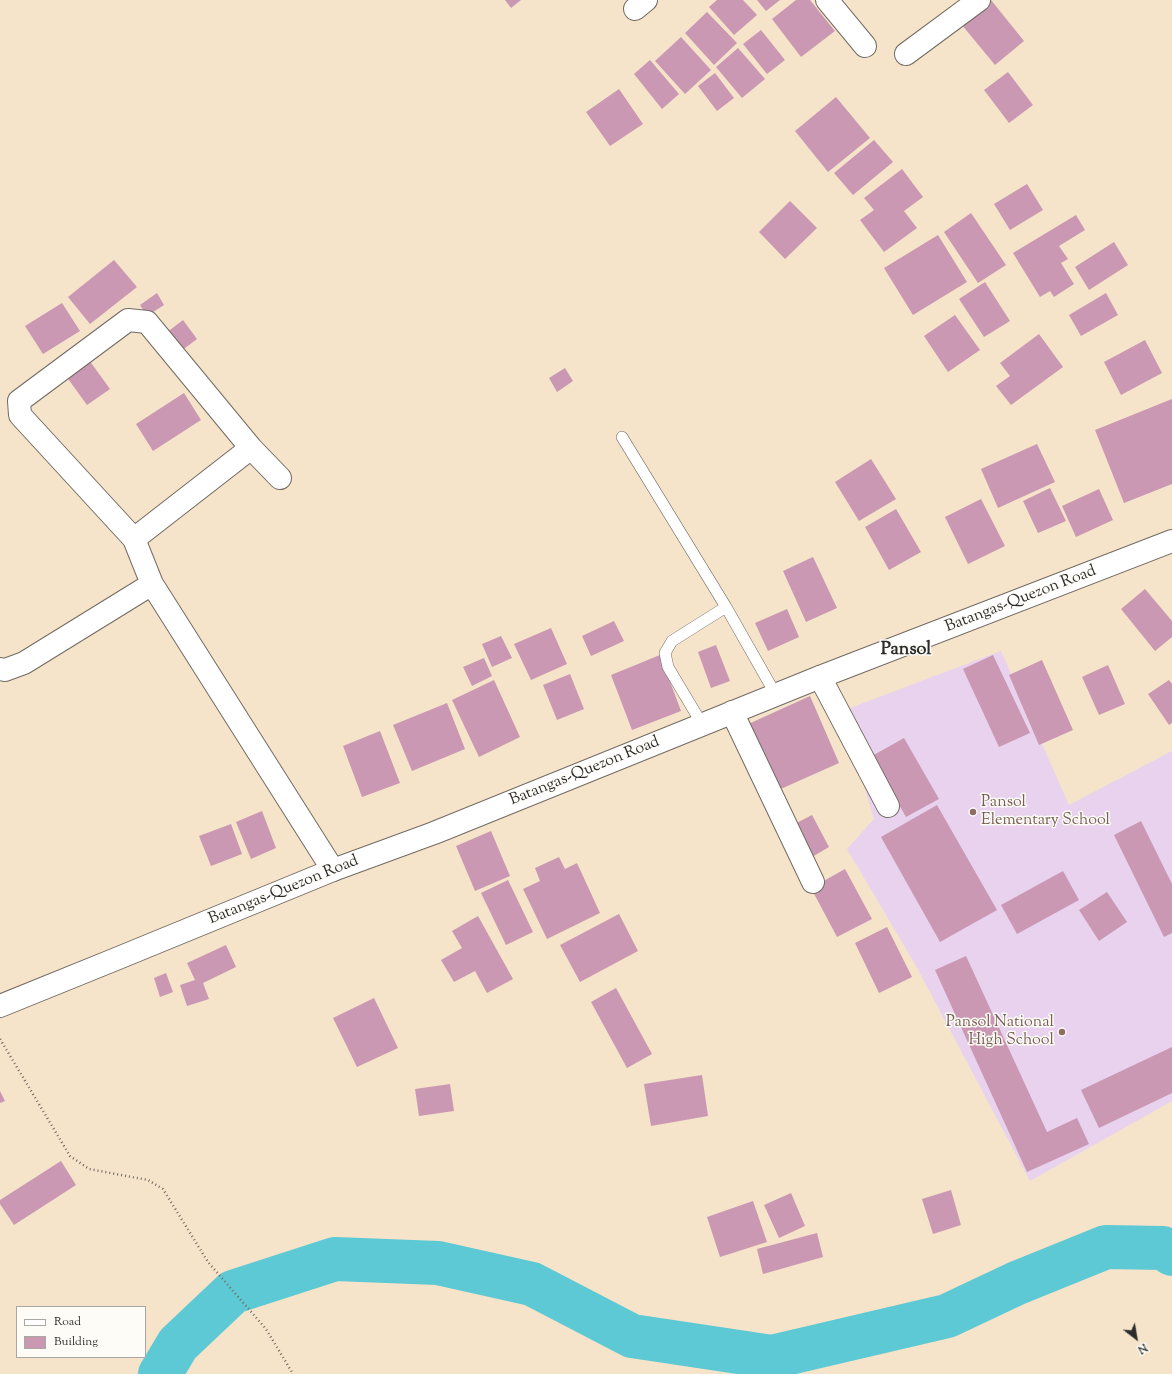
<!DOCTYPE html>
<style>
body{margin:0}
#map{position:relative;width:1172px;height:1374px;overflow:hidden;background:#f5e3ca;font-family:"Sorts Mill Goudy",serif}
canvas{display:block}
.legend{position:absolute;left:16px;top:1306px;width:130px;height:52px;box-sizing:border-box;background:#fdfcf7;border:1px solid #a9a8a5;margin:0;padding:5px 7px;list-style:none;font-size:12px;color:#2b2b2b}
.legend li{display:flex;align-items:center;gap:8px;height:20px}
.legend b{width:20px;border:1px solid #a9a8a5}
.north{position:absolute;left:1116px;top:1318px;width:40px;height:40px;-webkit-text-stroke:3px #fdfcf7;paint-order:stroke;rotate:149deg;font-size:11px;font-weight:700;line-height:16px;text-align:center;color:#2b2b2b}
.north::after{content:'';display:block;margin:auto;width:14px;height:18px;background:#2b2b2b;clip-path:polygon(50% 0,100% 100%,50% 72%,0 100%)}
</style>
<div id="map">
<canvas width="1172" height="1374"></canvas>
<ul class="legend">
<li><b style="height:5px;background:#fff"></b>Road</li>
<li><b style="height:11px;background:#ca98b3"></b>Building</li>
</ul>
<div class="north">N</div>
</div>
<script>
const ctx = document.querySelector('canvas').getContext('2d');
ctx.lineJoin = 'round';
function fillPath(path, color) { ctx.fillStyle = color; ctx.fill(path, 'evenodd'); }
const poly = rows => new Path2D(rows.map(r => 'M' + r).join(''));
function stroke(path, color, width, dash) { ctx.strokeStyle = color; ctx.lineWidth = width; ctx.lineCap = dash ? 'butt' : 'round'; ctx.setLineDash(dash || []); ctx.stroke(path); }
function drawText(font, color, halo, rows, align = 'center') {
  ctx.font = font + ' "Sorts Mill Goudy",serif'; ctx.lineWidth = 3; ctx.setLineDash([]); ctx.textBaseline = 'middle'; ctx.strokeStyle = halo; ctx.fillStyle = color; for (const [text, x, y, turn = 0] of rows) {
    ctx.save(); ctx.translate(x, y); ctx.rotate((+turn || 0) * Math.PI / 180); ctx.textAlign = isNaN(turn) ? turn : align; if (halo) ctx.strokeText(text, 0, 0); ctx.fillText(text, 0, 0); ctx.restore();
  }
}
const built = poly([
 [1001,651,1069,805,1172,751,1172,1101,1030,1181,915,964,847,849,874,819,842,711]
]);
const river = poly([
 [160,1374,178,1344,233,1292,335,1259,438,1263,532,1284,632,1336,772,1357,947,1316,1017,1283,1106,1247,1163,1248,1172,1254]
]);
const building = poly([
 [505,0,521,0,511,8],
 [717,0,743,0,757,15,734,35,709,7],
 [757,0,780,0,766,11],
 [796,0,810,0,835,31,801,57,772,19],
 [980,0,991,0,1024,41,995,65,957,19],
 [707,12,737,43,714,65,685,33],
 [761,30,785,60,767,74,743,44],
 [681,37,711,70,685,94,655,61],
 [738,48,765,79,742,98,716,67],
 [650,60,679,94,662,109,634,74],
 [1008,72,1033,105,1009,123,984,90],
 [715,73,734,98,717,111,698,86],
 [619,89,643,124,610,146,586,112],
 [836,97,870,138,828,172,795,131],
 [874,140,893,162,853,195,834,173],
 [902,169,923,197,904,211,917,228,884,252,860,220,874,210,864,198],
 [1027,184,1043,210,1010,230,994,204],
 [790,201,817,228,785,259,759,232],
 [971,213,1006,265,978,283,944,232],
 [1076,215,1085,230,1059,246,1068,259,1061,263,1074,284,1054,297,1050,291,1040,297,1013,253],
 [938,235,967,282,913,315,884,268],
 [1114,242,1128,265,1089,290,1075,267],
 [114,260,137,287,90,324,68,297],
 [985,282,1010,321,984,337,959,299],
 [157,293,164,305,147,316,140,305],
 [1106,293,1118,315,1081,336,1069,315],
 [62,303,80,331,43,354,25,326],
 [955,315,980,350,948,372,924,336],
 [183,320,197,339,177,354,162,336],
 [1039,334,1063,367,1011,405,996,386,1010,376,1000,363],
 [1145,340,1162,373,1121,395,1104,362],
 [89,360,110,389,87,405,66,376],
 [565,368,573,381,557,392,549,378],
 [184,393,201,420,153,451,136,424],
 [1172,399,1172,484,1124,503,1095,430],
 [1037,444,1055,482,998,508,981,469],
 [871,459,896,499,859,521,835,482],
 [1050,488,1066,521,1038,533,1023,501],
 [1099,489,1113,520,1076,537,1062,506],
 [981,499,1005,546,968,564,945,517],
 [896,509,921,552,889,570,865,527],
 [813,557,837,608,806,622,783,571],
 [1145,589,1172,621,1172,637,1155,651,1121,609],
 [787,609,799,637,768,651,755,623],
 [614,621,624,641,591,656,582,636],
 [551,628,567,664,531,680,514,644],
 [501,636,512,658,492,667,482,644],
 [716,645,730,681,711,688,698,652],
 [660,655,681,711,632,730,611,675],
 [993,655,1030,733,999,747,963,669],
 [484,658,492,676,472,686,463,667],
 [1042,660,1073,730,1039,745,1009,675],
 [1108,665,1125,704,1099,715,1082,677],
 [570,674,584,709,557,720,543,685],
 [494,680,520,737,479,757,452,700],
 [1169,680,1172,684,1172,723,1169,725,1148,694],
 [810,696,839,763,774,792,744,726],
 [447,703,465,749,412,771,393,725],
 [380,731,400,783,362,797,343,746],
 [904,738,939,799,906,817,872,756],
 [937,805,997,910,940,942,881,837],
 [262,811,276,848,251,859,236,822],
 [812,815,829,847,807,860,789,827],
 [1141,821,1172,884,1172,933,1164,937,1114,835],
 [231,824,242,854,211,866,199,836],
 [491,831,510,876,475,891,456,846],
 [559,857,565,869,577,863,600,913,547,939,523,889,540,881,535,868],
 [845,869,872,919,837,937,811,888],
 [1063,871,1079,900,1017,934,1001,905],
 [508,880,533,932,506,945,481,893],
 [1107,892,1127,922,1099,941,1079,910],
 [619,914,638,951,580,982,560,945],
 [478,916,513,979,487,993,475,971,454,982,441,960,462,948,452,931],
 [887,927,912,977,879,993,855,943],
 [226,945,236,967,203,983,209,999,187,1006,180,985,195,980,187,963],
 [966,956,1047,1132,1077,1118,1089,1144,1027,1172,935,970],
 [166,973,173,992,160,997,154,978],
 [616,988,652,1054,627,1068,591,1002],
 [374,998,398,1048,357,1067,333,1018],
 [1172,1047,1172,1093,1099,1128,1081,1090],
 [702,1075,708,1116,651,1126,644,1084],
 [450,1084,454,1111,419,1116,415,1089],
 [0,1091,5,1101,0,1103],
 [61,1161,76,1185,14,1225,0,1204,0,1200],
 [951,1190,961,1225,933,1234,922,1199],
 [791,1193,805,1226,779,1238,764,1205],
 [753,1201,767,1242,720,1257,707,1217],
 [817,1233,823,1257,763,1274,757,1249]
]);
const path = poly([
 [0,1039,70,1156,89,1169,148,1180,163,1189,208,1262,266,1329,293,1374]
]);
const lane = poly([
 [622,437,726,607,776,695],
 [702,724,668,667,665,653,672,641,726,607]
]);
const street = poly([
 [827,0,865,46],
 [635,9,646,0],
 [906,54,979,0],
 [251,448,280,478],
 [134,539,251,448,147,322,128,320,19,401,20,415,134,539,152,584,333,870],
 [0,669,5,670,24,663,152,584],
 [820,677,888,806],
 [732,712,813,882]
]);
const primary = poly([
 [0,1006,116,959,333,870,434,833,820,677,1172,541]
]);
const markers = [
 [973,812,4,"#8d6e63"],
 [1062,1032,4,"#8d6e63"]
];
const streetNames = [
 ["Batangas-Quezon Road",1021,600,-21],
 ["Batangas-Quezon Road",585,772,-22],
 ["Batangas-Quezon Road",284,891,-22]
];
const educationNames = [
 ["Pansol",981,803],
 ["Elementary School",981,821],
 ["Pansol National",1054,1023,"right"],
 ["High School",1054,1041,"right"]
];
const quarterNames = [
 ["Pansol",906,651]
];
fillPath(built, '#e8d2ee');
stroke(river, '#5dc9d5', 44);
fillPath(building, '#ca98b3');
stroke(lane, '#726b63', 12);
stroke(street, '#726b63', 24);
stroke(primary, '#726b63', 24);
stroke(path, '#726b63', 2.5, [1, 3]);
stroke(lane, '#fff', 11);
stroke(street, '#fff', 22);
stroke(primary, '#fff', 22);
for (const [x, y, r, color] of markers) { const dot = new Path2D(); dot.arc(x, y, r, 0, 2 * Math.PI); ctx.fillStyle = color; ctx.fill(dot); stroke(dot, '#fdfcf7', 1.5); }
drawText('16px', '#2b2b2b', '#fdfcf7', streetNames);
drawText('16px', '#785e54', '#fdfcf7', educationNames, 'left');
drawText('bold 18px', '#2b2b2b', '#fdfcf7', quarterNames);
</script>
